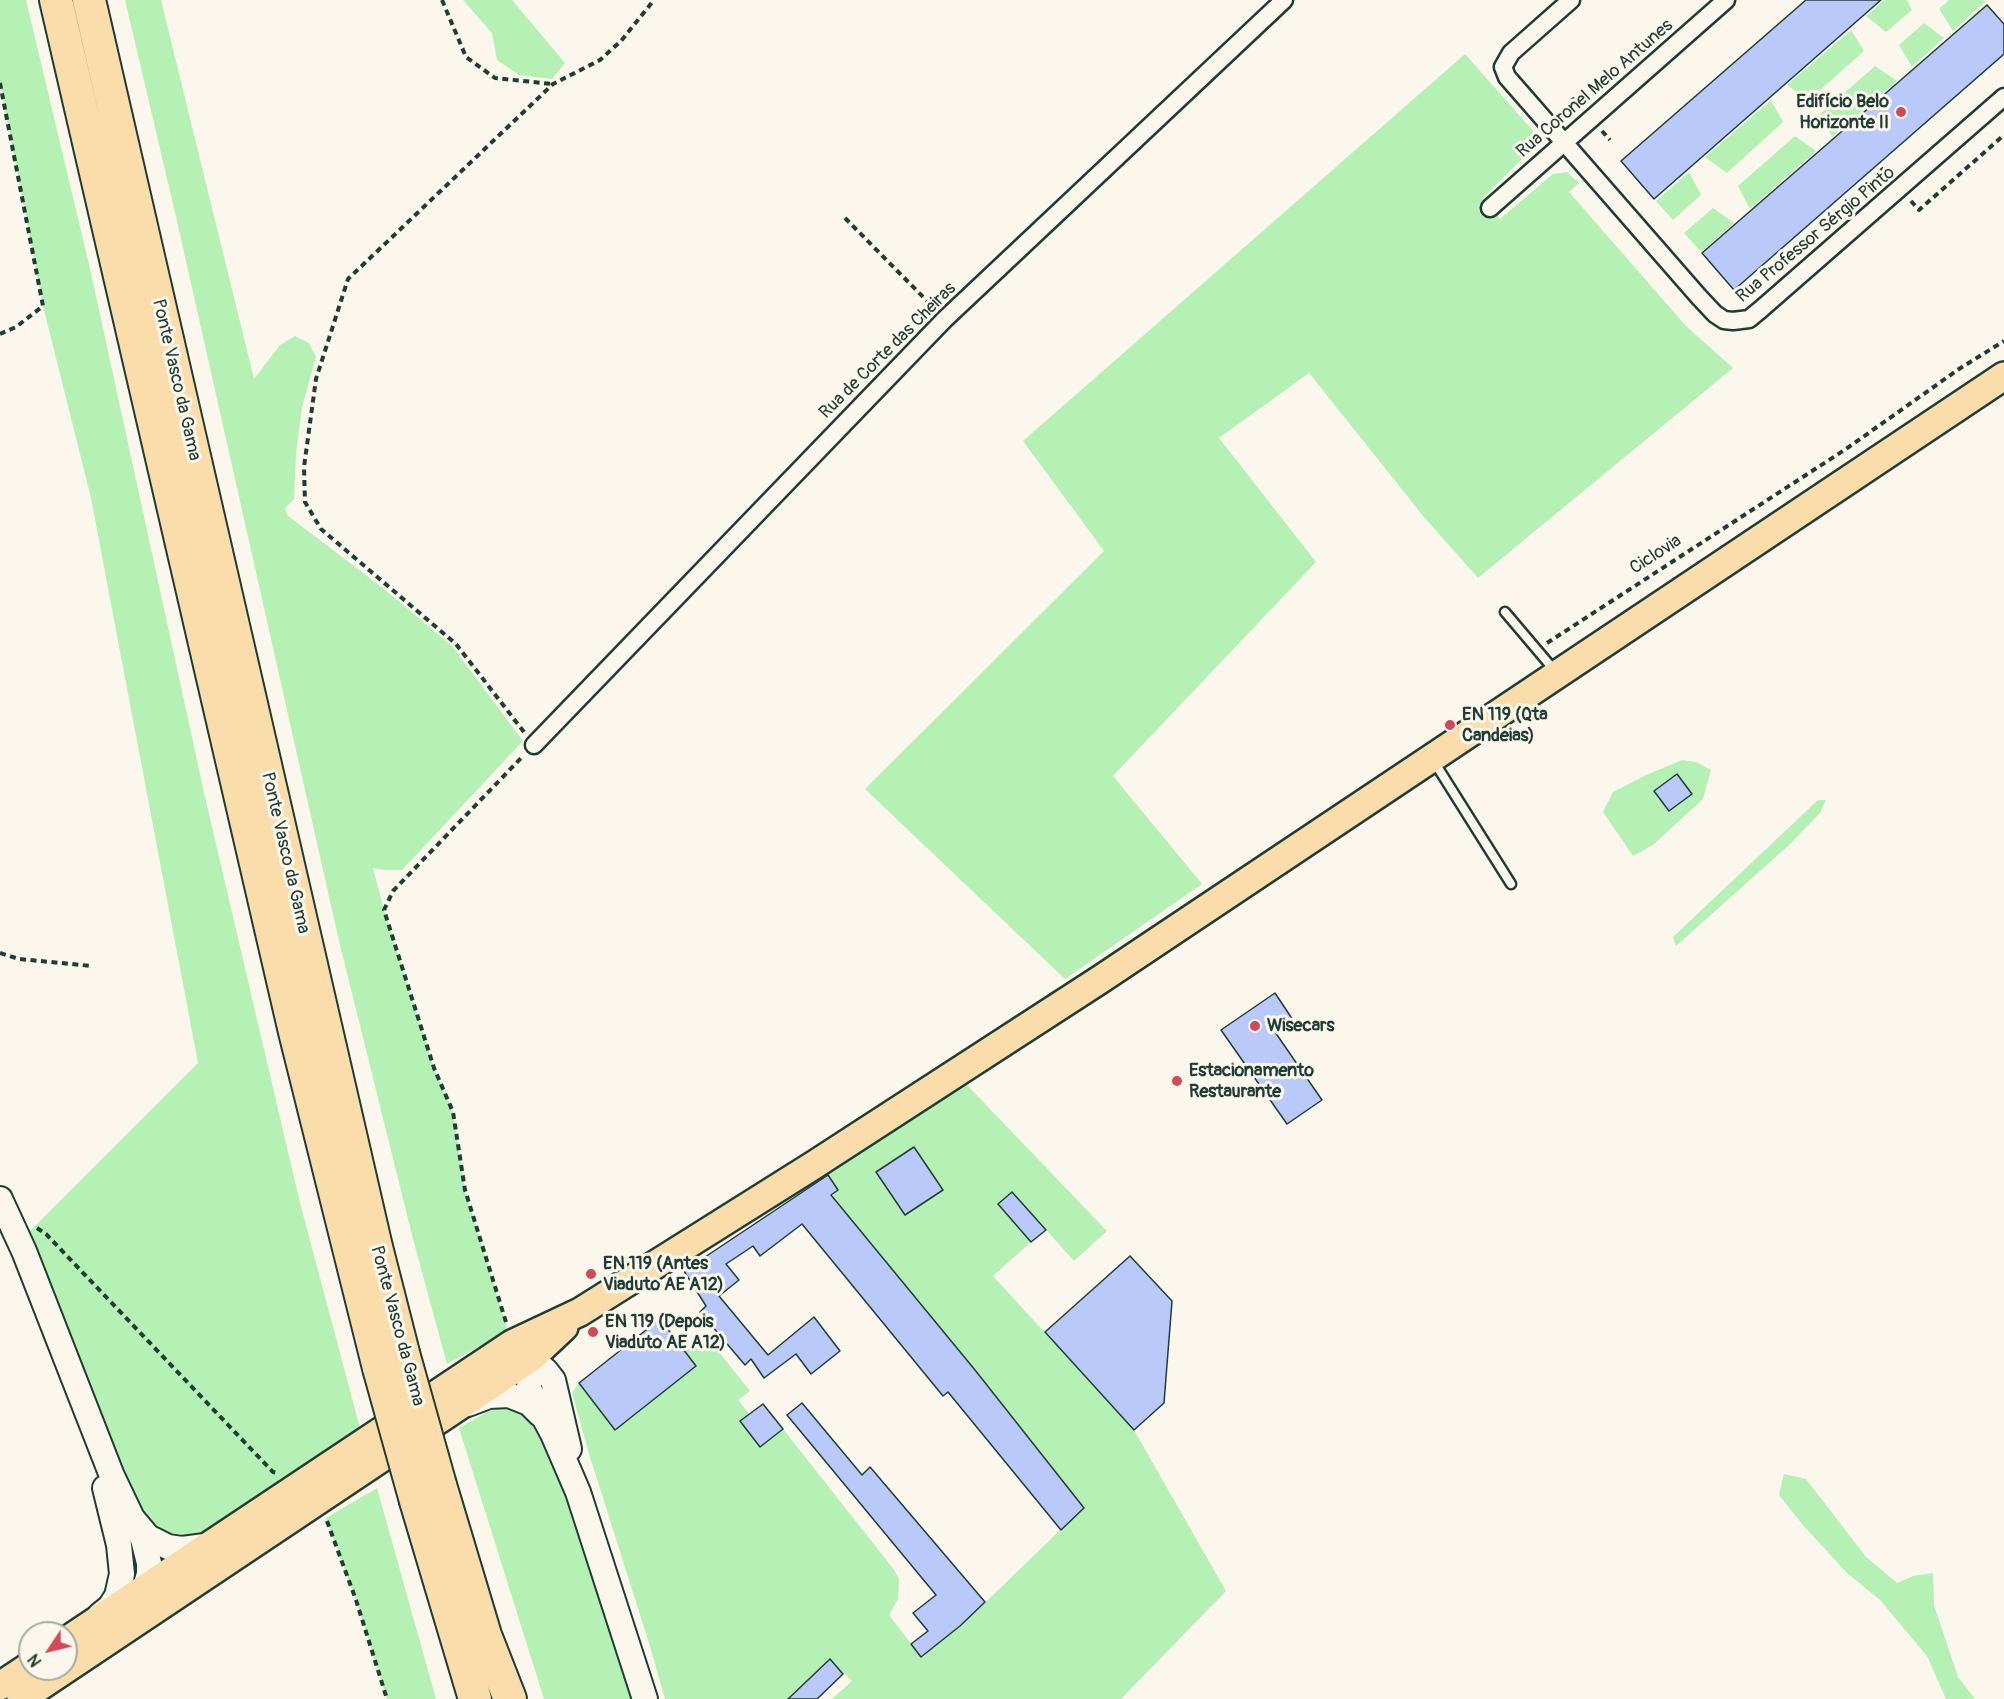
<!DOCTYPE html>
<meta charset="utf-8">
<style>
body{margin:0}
#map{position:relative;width:2004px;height:1699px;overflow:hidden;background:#fbf7ec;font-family:Pangolin,sans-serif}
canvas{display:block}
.north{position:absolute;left:18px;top:1621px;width:60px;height:60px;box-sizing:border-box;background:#fbf7ec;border:2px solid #a3ada2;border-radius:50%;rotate:235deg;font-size:16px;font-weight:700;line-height:24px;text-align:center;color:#1f3d34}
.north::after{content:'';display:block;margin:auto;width:21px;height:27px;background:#d1495b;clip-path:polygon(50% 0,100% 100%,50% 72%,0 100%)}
</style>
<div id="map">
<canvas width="2004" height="1699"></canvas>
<div class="north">N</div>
</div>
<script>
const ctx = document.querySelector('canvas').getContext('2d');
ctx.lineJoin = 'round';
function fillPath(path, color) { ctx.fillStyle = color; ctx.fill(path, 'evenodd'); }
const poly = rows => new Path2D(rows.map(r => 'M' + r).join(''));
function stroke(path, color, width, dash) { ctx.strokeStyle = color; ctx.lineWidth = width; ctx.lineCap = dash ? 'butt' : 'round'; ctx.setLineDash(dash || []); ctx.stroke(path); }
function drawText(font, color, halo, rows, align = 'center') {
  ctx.font = font + ' Pangolin,sans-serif'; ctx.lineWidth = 6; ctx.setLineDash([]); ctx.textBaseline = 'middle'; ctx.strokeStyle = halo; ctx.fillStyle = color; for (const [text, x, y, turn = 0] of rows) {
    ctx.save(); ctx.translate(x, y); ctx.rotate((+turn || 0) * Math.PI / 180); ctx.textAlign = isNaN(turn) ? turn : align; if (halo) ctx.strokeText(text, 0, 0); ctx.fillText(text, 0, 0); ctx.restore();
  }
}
const green = poly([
 [0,0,26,0,91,273,205,797,300,1203,364,1443,213,1545,162,1538,139,1513,30,1231,198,1063,91,498,43,306,0,83],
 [125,0,161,0,254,379,280,345,295,336,309,343,316,357,302,407,296,454,294,499,285,508,287,515,384,589,452,646,523,741,402,870,384,870,373,868,384,910,434,1068,453,1112,465,1190,508,1331,447,1364,413,1239,339,941,174,208],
 [463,0,512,0,565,63,552,79,519,75,497,60,492,33],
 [1884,0,1907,0,1912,10,1886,32,1866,16],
 [1949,0,1983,0,1985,2,1953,31,1940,10,1940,8],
 [1924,23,1944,38,1912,67,1899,45],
 [1851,30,1864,51,1809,100,1787,85],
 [1465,54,1535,133,1535,146,1482,199,1500,219,1553,174,1567,172,1579,183,1569,192,1686,326,1733,368,1478,578,1424,517,1309,373,1219,438,1316,562,1113,776,1202,884,1065,979,865,789,1104,551,1023,441],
 [1875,66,1897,81,1832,137,1820,114],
 [1771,100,1783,122,1727,173,1705,157],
 [1795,136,1816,151,1750,209,1738,186],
 [1689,172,1701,195,1673,220,1656,201],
 [1713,208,1734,223,1701,252,1684,233],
 [1682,760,1696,762,1711,770,1703,799,1653,845,1633,856,1603,812,1613,792,1646,775],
 [1818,800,1826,800,1820,813,1789,845,1676,946,1673,937],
 [965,1083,1107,1231,1074,1261,1012,1192,998,1204,1031,1242,993,1276,1134,1430,1226,1591,1121,1699,832,1699,852,1681,830,1660,788,1699,665,1699,649,1643,590,1457,572,1393,579,1383,615,1429,696,1366,683,1350,699,1338,704,1335,707,1337,750,1391,738,1400,749,1414,740,1422,760,1447,783,1429,895,1571,899,1579,898,1599,889,1615,921,1657,961,1626,1083,1508,832,1197,838,1190,827,1174],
 [876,1172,942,1190,905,1215],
 [512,1405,528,1414,553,1449,631,1699,544,1699,459,1428,487,1412],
 [1784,1474,1806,1479,1866,1557,1897,1583,1913,1576,1933,1573,1934,1605,1958,1677,1975,1699,1946,1699,1927,1656,1880,1600,1847,1573,1803,1525,1779,1495],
 [377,1488,436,1699,387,1699,356,1600,326,1518]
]);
const building = poly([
 [1806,0,1881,0,1654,199,1621,161,1806,0],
 [1987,5,2004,24,2004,54,1734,290,1702,253,1987,5],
 [1677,774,1692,794,1669,811,1654,791,1677,774],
 [1275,993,1293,1020,1275,1032,1322,1100,1287,1124,1221,1030,1275,993],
 [914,1147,943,1190,905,1215,876,1172,914,1147],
 [828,1175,838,1190,831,1195,975,1370,1084,1508,1061,1530,948,1392,943,1396,802,1224,760,1256,753,1246,726,1264,739,1280,719,1296,768,1355,814,1317,840,1351,811,1374,796,1354,764,1378,751,1359,745,1365,700,1312,706,1306,684,1271,828,1175],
 [1012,1192,1046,1230,1031,1242,998,1204,1012,1192],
 [1130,1256,1172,1301,1164,1403,1134,1430,1045,1332,1130,1256],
 [660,1319,696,1366,615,1430,579,1383,660,1319],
 [802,1403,862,1475,870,1467,985,1602,960,1626,921,1657,911,1644,928,1631,913,1613,936,1595,787,1415,802,1403],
 [763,1404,783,1429,760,1447,740,1421,763,1404],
 [830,1659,843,1674,817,1699,788,1699,830,1659]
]);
const path = poly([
 [442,0,466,57,495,78,552,84],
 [0,83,43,306,16,327,0,334],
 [1572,98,1581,108],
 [1602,131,1610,140],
 [1881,168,1890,178],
 [1911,201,1919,210,2004,135],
 [845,218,933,307],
 [1742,288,1750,298],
 [1547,643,1846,449,1959,369,2004,341],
 [524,732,456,644,321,529,305,502,304,467,316,379,348,279,553,84,600,60,621,41,654,0],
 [0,953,19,959,92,966],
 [37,1228,46,1234,273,1472,277,1473],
 [506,1322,465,1190,453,1112,434,1068,384,910,393,891,523,756],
 [327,1521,356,1600,387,1699]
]);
const lane = poly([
 [1505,612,1555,671],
 [1433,760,1511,884]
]);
const street = poly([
 [1571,0,1511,53,1503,67,1507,77,1699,297,1715,314,1724,320,1733,321,1749,319,1760,310,2004,97],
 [1490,208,1726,0],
 [534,745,945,319,1284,0]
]);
const secondary = poly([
 [0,1199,24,1251,112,1476,132,1518,148,1537,168,1547,182,1549,213,1545],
 [524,1347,531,1358,546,1371,553,1380,569,1449],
 [531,1358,529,1389,553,1434,578,1492,645,1699],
 [468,1404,489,1396,509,1395,529,1403,540,1414],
 [137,1528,143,1539,149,1563,149,1574,141,1601],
 [100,1615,110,1607,117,1596,122,1574,119,1545,105,1488]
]);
const primary = poly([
 [66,1641,512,1344,580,1312,814,1165,1101,979,2004,376],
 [0,1686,30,1666],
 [21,1699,531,1358,564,1327]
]);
const highway = poly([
 [56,0,295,1032,379,1368],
 [89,0,376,1247,403,1353],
 [440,1485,485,1635,510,1699],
 [416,1501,475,1699]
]);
const highwayBridge = poly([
 [403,1353,440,1485],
 [379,1368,416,1501]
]);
const markers = [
 [1901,112,6,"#d1495b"],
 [1450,725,6,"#d1495b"],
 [1255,1026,6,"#d1495b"],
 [1177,1081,6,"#d1495b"],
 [591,1274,6,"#d1495b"],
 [593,1332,6,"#d1495b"]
];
const streetNames = [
 ["Rua Coronel Melo Antunes",1595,89,-41],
 ["Rua Professor Sérgio Pinto",1816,235,-40],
 ["Rua de Corte das Cheiras",888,351,-45],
 ["Ponte Vasco da Gama",176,380,77],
 ["Ciclovia",1656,555,-33],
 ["Ponte Vasco da Gama",285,853,77],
 ["Ponte Vasco da Gama",397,1326,75]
];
const poiNames = [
 ["Edifício Belo",1889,102,"right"],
 ["Horizonte II",1889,123,"right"],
 ["EN 119 (Qta",1462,715],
 ["Candeias)",1462,736],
 ["Wisecars",1267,1026],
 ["Estacionamento",1189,1071],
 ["Restaurante",1189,1092],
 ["EN 119 (Antes",603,1264],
 ["Viaduto AE A12)",603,1285],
 ["EN 119 (Depois",605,1322],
 ["Viaduto AE A12)",605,1343]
];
fillPath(green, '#b5f0b5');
fillPath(building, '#b9cafa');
stroke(building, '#1f3d34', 1.5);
stroke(lane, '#1f3d34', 13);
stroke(street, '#1f3d34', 21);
stroke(secondary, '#1f3d34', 28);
stroke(primary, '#1f3d34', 32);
stroke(highway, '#1f3d34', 36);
stroke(path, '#1f3d34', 4, [6, 4.5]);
stroke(lane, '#fbf7ec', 8);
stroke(street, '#fbf7ec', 16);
stroke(secondary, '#fbf7ec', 24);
stroke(primary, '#fbddab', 27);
stroke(highway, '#fbddab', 32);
stroke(highwayBridge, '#1f3d34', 36, []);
stroke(highwayBridge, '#fbddab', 32);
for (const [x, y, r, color] of markers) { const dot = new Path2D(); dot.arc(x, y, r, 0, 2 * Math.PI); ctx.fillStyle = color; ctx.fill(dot); stroke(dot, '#fbf7ec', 2); }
drawText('18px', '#1f3d34', '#fbf7ec', streetNames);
drawText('bold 18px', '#1f3d34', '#fbf7ec', poiNames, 'left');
</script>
